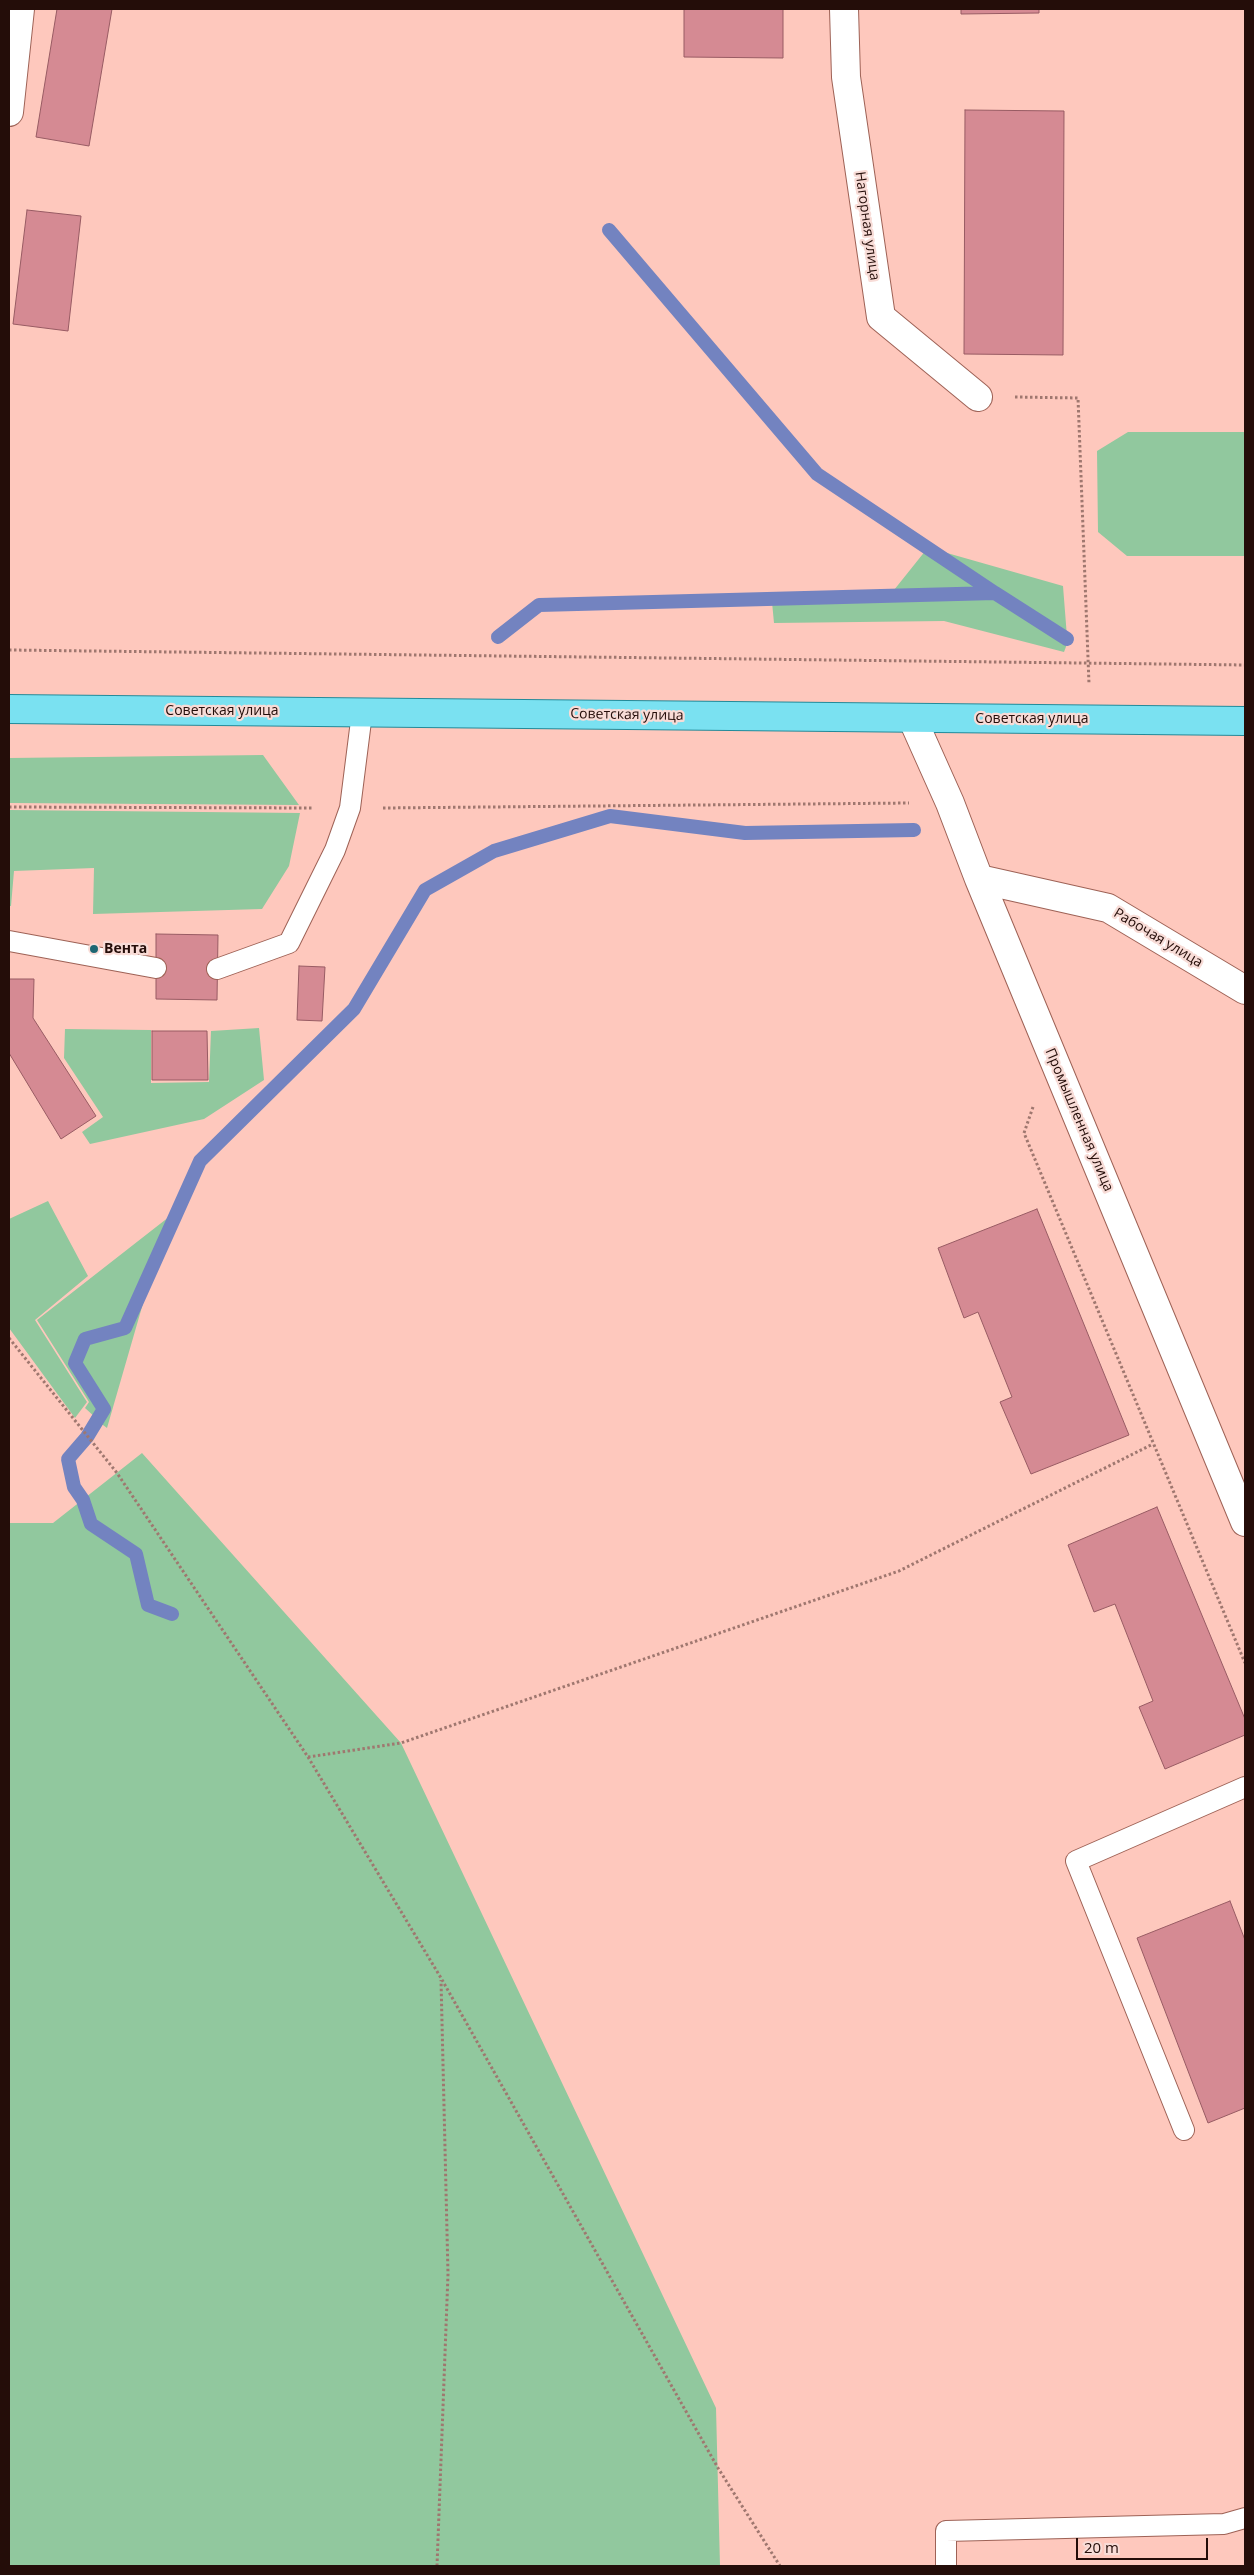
<!DOCTYPE html>
<meta charset="utf-8">
<style>
body{margin:0}
#map{position:relative;width:1254px;height:2575px;overflow:hidden;background:#fec8bd;font-family:"Open Sans",sans-serif}
canvas{display:block}
.frame{position:absolute;inset:0;border:10px solid #240d09;pointer-events:none}
.scale{position:absolute;left:1076px;top:2538px;width:132px;height:22px;box-sizing:border-box;border:2px solid #240d09;border-top:0;padding-left:6px;font-size:15px;line-height:18px;white-space:nowrap;color:#240d09;-webkit-text-stroke:4px #f8dcd7;paint-order:stroke}
</style>
<div id="map">
<canvas width="1254" height="2575"></canvas>
<div class="frame"></div>
<div class="scale">20 m</div>
</div>
<script>
const ctx = document.querySelector('canvas').getContext('2d');
ctx.lineJoin = 'round';
function fillPath(path, color) { ctx.fillStyle = color; ctx.fill(path, 'evenodd'); }
const poly = rows => new Path2D(rows.map(r => 'M' + r).join(''));
function stroke(path, color, width, dash) { ctx.strokeStyle = color; ctx.lineWidth = width; ctx.lineCap = dash ? 'butt' : 'round'; ctx.setLineDash(dash || []); ctx.stroke(path); }
function drawText(font, color, halo, rows, align = 'center') {
  ctx.font = font + ' "Open Sans",sans-serif'; ctx.lineWidth = 4.5; ctx.setLineDash([]); ctx.textBaseline = 'middle'; ctx.strokeStyle = halo; ctx.fillStyle = color; for (const [text, x, y, turn = 0] of rows) {
    ctx.save(); ctx.translate(x, y); ctx.rotate((+turn || 0) * Math.PI / 180); ctx.textAlign = isNaN(turn) ? turn : align; if (halo) ctx.strokeText(text, 0, 0); ctx.fillText(text, 0, 0); ctx.restore();
  }
}
const green = poly([
 [1128,432,1245,432,1245,556,1127,556,1098,532,1097,451],
 [933,549,1063,586,1067,637],
 [926,550,988,592,894,590],
 [992,597,1067,644,1064,652,944,621,774,623,772,602],
 [263,755,299,805,9,803,9,758],
 [9,810,300,813,289,866,262,909,93,914,94,868,14,871,11,906,9,906],
 [259,1028,264,1080,204,1119,90,1144,82,1132,103,1117,64,1058,65,1029,151,1030,151,1083,209,1082,211,1031],
 [48,1201,88,1276,35,1320,87,1402,75,1418,9,1328,9,1219],
 [174,1213,123,1326,82,1337,72,1363,102,1409,96,1418,85,1408,89,1402,37,1320],
 [141,1299,144,1300,107,1428,99,1422,106,1408,77,1364,86,1341,127,1331],
 [142,1453,401,1743,716,2408,720,2566,9,2566,9,1523,53,1523]
]);
const stream = poly([
 [609,230,817,474,995,593],
 [498,637,539,605,995,593,1067,639],
 [172,1614,148,1605,136,1554,91,1524,83,1500,74,1487,68,1459,87,1437,104,1409,75,1363,85,1339,125,1328,200,1161,354,1009,425,890,494,851,610,816,745,833,914,830]
]);
const building = poly([
 [57,9,112,9,89,146,36,137,57,9],
 [684,9,783,9,783,58,684,57,684,9],
 [961,9,1039,9,1039,13,961,14,961,9],
 [965,110,1064,111,1063,355,964,354,965,110],
 [27,210,81,216,68,331,13,324,27,210],
 [156,934,218,935,217,1000,156,999,156,934],
 [299,966,325,967,322,1021,297,1020,299,966],
 [9,979,34,979,33,1018,96,1116,61,1139,9,1053,9,979],
 [152,1031,207,1031,208,1080,152,1080,152,1031],
 [1037,1209,1129,1435,1031,1474,1000,1402,1012,1397,978,1312,964,1318,938,1248,1037,1209],
 [1157,1507,1245,1719,1245,1735,1165,1769,1139,1707,1153,1701,1115,1604,1094,1612,1068,1545,1157,1507],
 [1230,1901,1245,1940,1245,2108,1208,2123,1137,1938,1230,1901]
]);
const path = poly([
 [1015,397,1078,398,1089,684],
 [9,650,1245,665],
 [9,807,314,808],
 [383,808,909,803],
 [1033,1107,1024,1133,1245,1663],
 [9,1338,117,1473,308,1757,441,1978,718,2468,780,2566],
 [308,1757,401,1743,899,1571,1153,1444],
 [437,2566,448,2274,441,1980]
]);
const lane = poly([
 [9,941,156,968],
 [217,969,289,943,335,850,350,808,362,713],
 [1184,2130,1076,1861,1245,1787],
 [946,2566,946,2531,1224,2524,1245,2518]
]);
const street = poly([
 [844,9,846,77,881,317,978,397],
 [9,112,20,9],
 [912,718,950,803,979,879,1245,1522],
 [979,879,1108,908,1245,990]
]);
const primary = poly([
 [9,709,1245,721]
]);
const markers = [
 [94,949,5,"#1d6773"]
];
const streetNames = [
 ["Нагорная улица",867,226,82],
 ["Советская улица",222,711],
 ["Советская улица",627,715,1],
 ["Советская улица",1032,719],
 ["Рабочая улица",1158,938,31],
 ["Промышленная улица",1079,1120,67]
];
const poiNames = [
 ["Вента",104,949]
];
fillPath(green, '#91c89e');
stroke(stream, '#7383c0', 14);
fillPath(building, '#d58a93');
stroke(building, '#985b63', 1);
stroke(lane, '#9e6256', 22);
stroke(street, '#9e6256', 30);
stroke(primary, '#238a99', 30);
stroke(path, '#9f776f', 3, [2.5, 2.5]);
stroke(lane, '#fff', 20);
stroke(street, '#fff', 28);
stroke(primary, '#7ae1f1', 28);
for (const [x, y, r, color] of markers) { const dot = new Path2D(); dot.arc(x, y, r, 0, 2 * Math.PI); ctx.fillStyle = color; ctx.fill(dot); stroke(dot, '#f8dcd7', 2); }
drawText('14px', '#240d09', '#f8dcd7', streetNames);
drawText('bold 14px', '#240d09', '#f8dcd7', poiNames, 'left');
</script>
